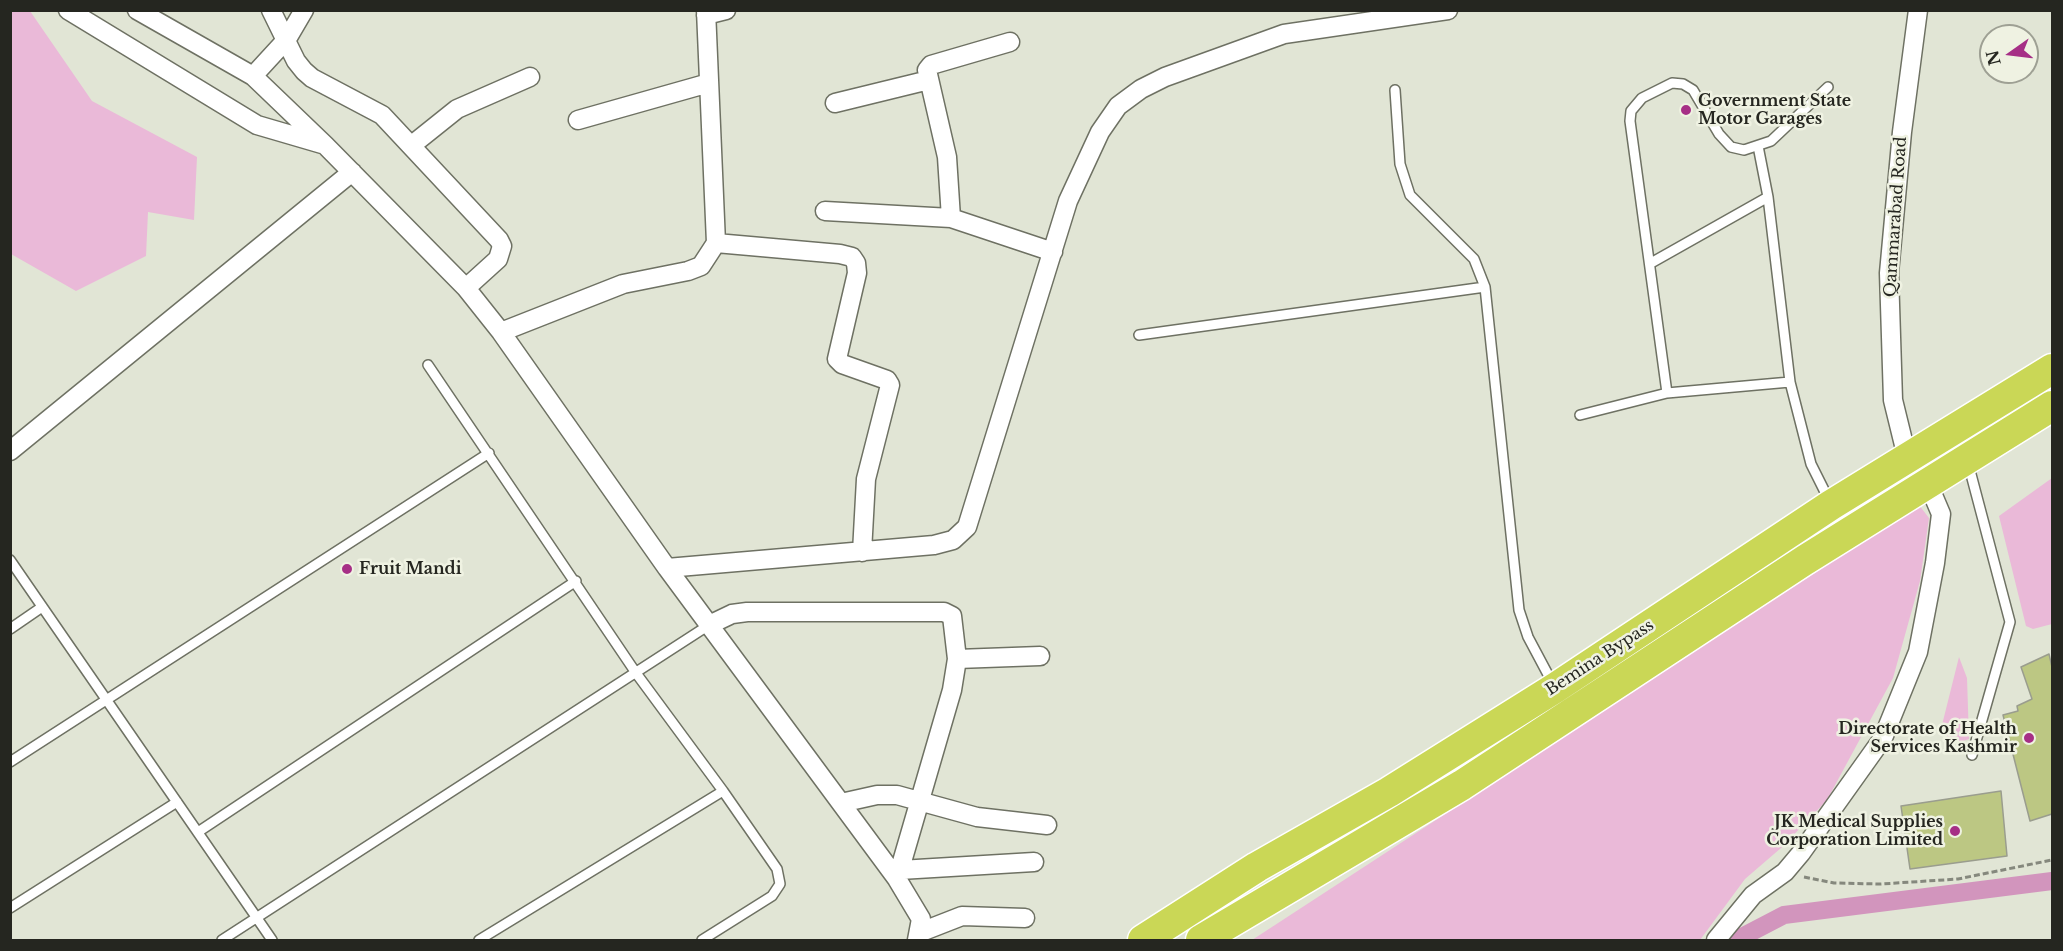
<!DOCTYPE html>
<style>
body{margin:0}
#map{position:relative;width:2063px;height:951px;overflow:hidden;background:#e1e5d5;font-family:"Libre Baskerville",serif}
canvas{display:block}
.frame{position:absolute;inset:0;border:12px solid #252620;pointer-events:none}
.north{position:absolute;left:1979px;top:24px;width:60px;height:60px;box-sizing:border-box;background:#eff2e2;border:2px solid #9ea094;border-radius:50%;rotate:256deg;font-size:16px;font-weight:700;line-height:24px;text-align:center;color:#252620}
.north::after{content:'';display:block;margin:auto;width:21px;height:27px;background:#a62f86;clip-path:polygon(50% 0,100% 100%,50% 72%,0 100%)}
</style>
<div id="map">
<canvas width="2063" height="951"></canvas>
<div class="frame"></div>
<div class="north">N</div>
</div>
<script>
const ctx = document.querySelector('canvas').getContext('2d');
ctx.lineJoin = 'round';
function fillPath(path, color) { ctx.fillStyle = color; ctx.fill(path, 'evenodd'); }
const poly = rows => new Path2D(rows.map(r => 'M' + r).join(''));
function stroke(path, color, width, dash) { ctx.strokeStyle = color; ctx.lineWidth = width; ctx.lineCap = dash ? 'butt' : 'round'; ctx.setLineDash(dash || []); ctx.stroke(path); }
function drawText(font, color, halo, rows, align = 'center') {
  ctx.font = font + ' "Libre Baskerville",serif'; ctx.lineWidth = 5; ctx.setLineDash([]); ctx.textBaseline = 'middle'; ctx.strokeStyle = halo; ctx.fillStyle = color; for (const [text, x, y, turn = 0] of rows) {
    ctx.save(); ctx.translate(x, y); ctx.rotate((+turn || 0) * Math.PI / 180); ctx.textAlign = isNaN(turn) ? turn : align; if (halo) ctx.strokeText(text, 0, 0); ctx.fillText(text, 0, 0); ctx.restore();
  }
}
const green = poly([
 [11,10,30,11,92,101,197,157,194,220,148,212,146,256,76,291,11,254],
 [2052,478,2052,624,2033,629,2026,626,1999,516],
 [1919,505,1929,518,1920,581,1893,678,1827,800,1781,848,1745,879,1700,940,1252,940],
 [1959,657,1967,678,1969,739,1960,742,1940,733]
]);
const canal = poly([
 [1736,940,1784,915,2052,881]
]);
const building = poly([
 [2049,654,2052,667,2052,814,2030,821,2003,715,2018,711,2017,706,2032,699,2021,667,2049,654],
 [2001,791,2007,856,1910,869,1901,806,2001,791]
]);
const path = poly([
 [1804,877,1834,883,1881,884,1958,879,2052,860]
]);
const service = poly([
 [1395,90,1400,164,1410,195,1474,259,1485,287,1519,610,1528,637,1553,684],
 [1758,146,1768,197,1790,382,1811,464,1829,500],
 [1651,263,1768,197],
 [1139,335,1485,287],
 [428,365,636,673,723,791,777,869,780,884,772,896,702,940],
 [1667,393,1630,121,1631,111,1642,98,1672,83,1683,84,1693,90,1719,134,1731,147,1744,150,1771,141,1828,87],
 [1580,415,1667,393,1790,382],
 [1968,463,2010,622,1972,755],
 [10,560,272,940],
 [10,629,42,607],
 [10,762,489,453],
 [198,832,576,581],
 [10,908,177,802],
 [222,940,709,625],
 [479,940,723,791]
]);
const minor = poly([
 [68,10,257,125,322,144],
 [137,10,253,76,326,146,466,288,501,332,667,568,897,879,921,919,917,940],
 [271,10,296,61,304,71,312,78,382,115,499,240,502,246,498,259,466,288],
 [706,15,726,10],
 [253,76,287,39,304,10],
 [835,103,929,80],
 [578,120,709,83],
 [412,145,457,109,530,77],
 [825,211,951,218,1053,252],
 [951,218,947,157,927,70,931,65,1010,42],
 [716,243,840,254,852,257,856,263,857,273,837,359,842,364,887,380,890,385,866,479,862,552],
 [501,332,623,284,688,271,701,266,716,243,706,10],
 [10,451,352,172],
 [1912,455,1904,445,1893,400,1889,273,1902,132,1918,10],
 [667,568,934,545,953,540,967,527,1068,201,1100,132,1118,106,1141,89,1165,77,1284,34,1448,10],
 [709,625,732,614,747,612,944,612,952,616,957,659,952,690,897,879],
 [957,659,1040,656],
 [841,803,877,795,897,795,977,817,1047,825],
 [900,870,1034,862],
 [921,932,962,916,1025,918],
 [1716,940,1753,895,1785,872,1801,853,1883,738,1918,652,1935,563,1941,514,1927,481]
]);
const trunk = poly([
 [1143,940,1257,867,1389,792,1555,688,1831,505,2052,369],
 [1201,940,1462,785,1805,560,2052,406]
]);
const markers = [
 [1686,110,6,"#a62f86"],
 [347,569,6,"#a62f86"],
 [2029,738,6,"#a62f86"],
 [1955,831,6,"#a62f86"]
];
const poiNames = [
 ["Government State",1698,101],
 ["Motor Garages",1698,119],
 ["Fruit Mandi",359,569],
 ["Directorate of Health",2017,729,"right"],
 ["Services Kashmir",2017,747,"right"],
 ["JK Medical Supplies",1943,822,"right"],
 ["Corporation Limited",1943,840,"right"]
];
const streetNames = [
 ["Qammarabad Road",1896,217,-86],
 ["Bemina Bypass",1600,658,-33]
];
fillPath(green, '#eab9d8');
stroke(canal, '#d295bd', 18);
fillPath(building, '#bcc783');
stroke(building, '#9a9d8e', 1.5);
stroke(service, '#6e7163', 12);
stroke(minor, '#6e7163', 21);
stroke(trunk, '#fff', 33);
stroke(path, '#85887d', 3, [6, 3]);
stroke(service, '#fff', 9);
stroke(minor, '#fff', 18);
stroke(trunk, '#cad756', 30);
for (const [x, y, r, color] of markers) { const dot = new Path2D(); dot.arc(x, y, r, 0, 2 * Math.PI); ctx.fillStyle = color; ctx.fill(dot); stroke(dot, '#eff2e2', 2); }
drawText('bold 16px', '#252620', '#eff2e2', poiNames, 'left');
drawText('16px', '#252620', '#eff2e2', streetNames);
</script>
